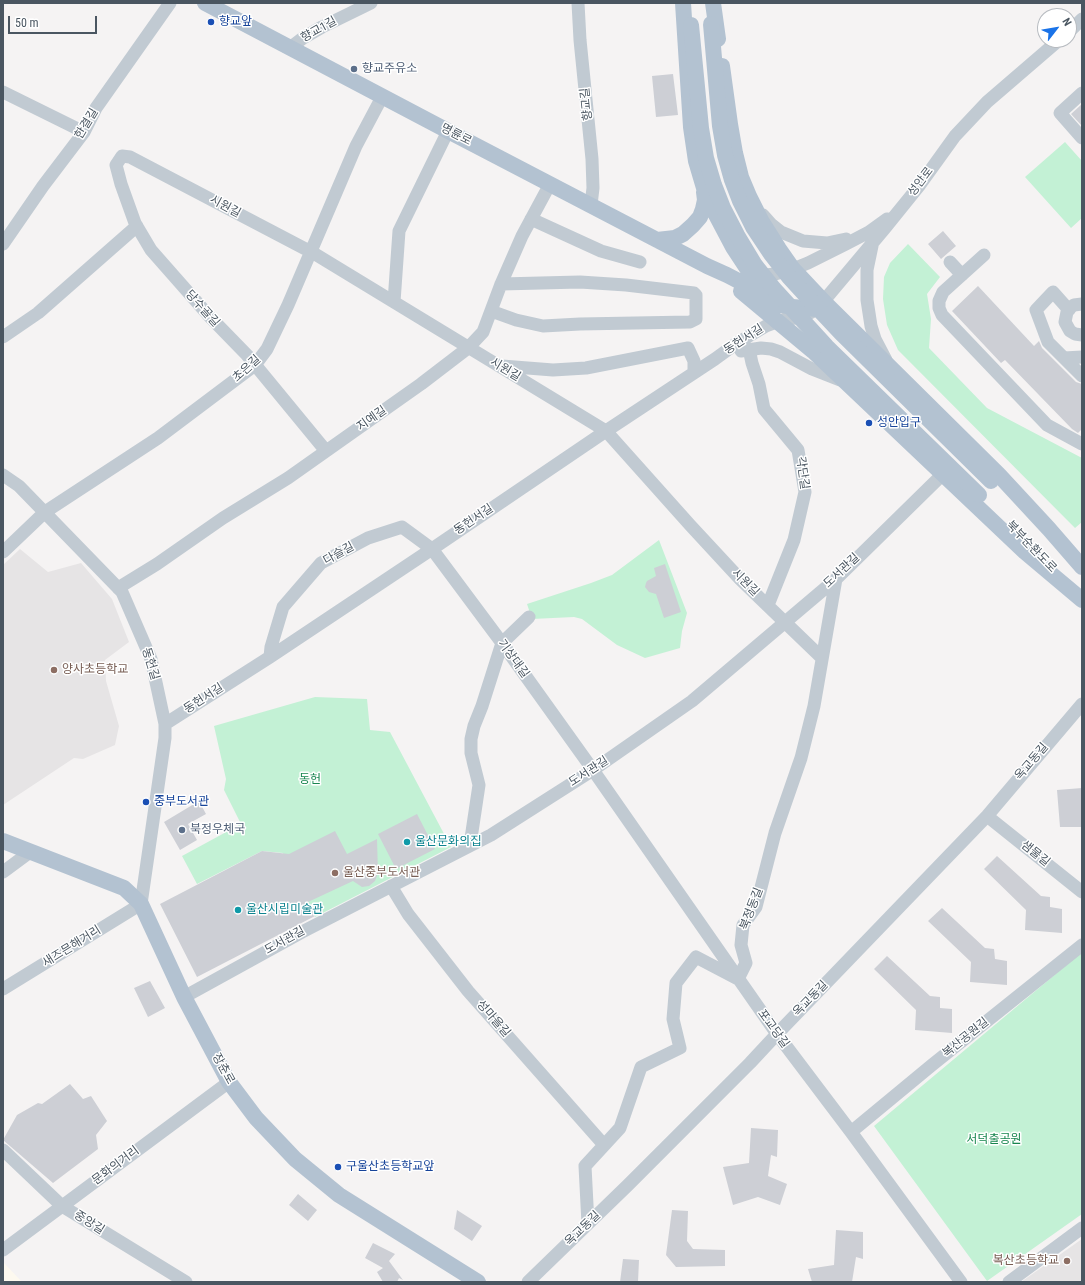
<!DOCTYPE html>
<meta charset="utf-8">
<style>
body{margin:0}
#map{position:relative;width:1085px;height:1285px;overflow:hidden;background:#f5f3f3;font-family:"Roboto Condensed",sans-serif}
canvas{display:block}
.frame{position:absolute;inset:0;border:4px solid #4a5661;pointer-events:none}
.north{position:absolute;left:1037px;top:8px;width:40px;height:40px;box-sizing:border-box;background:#fff;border:1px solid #b7bbc0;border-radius:50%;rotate:59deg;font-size:11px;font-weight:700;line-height:16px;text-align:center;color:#4a5661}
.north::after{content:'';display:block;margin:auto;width:14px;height:18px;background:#1a73e8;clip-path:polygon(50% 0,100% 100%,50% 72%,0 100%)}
.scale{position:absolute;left:8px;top:16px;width:89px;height:18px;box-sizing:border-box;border:2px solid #4a5661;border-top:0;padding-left:5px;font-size:12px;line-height:14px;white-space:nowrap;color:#4a5661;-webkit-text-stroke:3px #fff;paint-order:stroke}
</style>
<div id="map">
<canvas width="1085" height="1285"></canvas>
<div class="frame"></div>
<div class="north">N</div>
<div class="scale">50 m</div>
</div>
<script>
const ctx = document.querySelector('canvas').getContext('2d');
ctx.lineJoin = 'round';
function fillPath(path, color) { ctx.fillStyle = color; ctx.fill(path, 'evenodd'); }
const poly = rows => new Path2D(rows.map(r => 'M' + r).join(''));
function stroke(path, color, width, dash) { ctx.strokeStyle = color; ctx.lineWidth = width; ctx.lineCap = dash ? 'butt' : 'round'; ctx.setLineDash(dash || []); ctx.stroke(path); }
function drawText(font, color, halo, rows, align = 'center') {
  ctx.font = font + ' "Roboto Condensed","Noto Sans KR",sans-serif'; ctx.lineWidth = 3; ctx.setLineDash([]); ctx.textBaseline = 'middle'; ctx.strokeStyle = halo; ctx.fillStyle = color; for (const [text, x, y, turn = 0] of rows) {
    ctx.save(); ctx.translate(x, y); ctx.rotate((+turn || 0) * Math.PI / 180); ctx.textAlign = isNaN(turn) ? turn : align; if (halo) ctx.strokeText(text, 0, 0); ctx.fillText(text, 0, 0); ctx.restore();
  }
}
const commercial = poly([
 [4,1263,22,1282,3,1282]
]);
const education = poly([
 [20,549,48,572,81,563,112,599,129,642,105,660,106,681,119,726,115,745,83,759,74,758,3,805,3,565],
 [1082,1239,1082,1282,1021,1282]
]);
const green = poly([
 [1065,142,1082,161,1082,218,1071,228,1025,177],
 [908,244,940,277,927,294,931,319,929,348,987,408,1082,458,1082,522,1075,528,898,350,887,325,883,299,884,277,890,263],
 [659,540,687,613,682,631,680,648,645,658,617,645,582,619,574,617,532,619,527,604,591,583,612,575],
 [315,697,367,699,370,730,390,732,451,847,315,917,283,853,262,851,197,884,182,856,241,824,224,790,226,779,214,726],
 [1082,952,1082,1214,987,1281,874,1126]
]);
const building = poly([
 [673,74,678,115,656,117,652,76],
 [1082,104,1082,126,1071,114],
 [943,231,956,246,941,259,928,244],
 [978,286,1034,346,1039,341,1042,348,1076,382,1082,384,1082,429,1078,433,1072,429,1005,360,1001,363,952,311],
 [665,564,681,612,664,618,656,594,649,592,645,587,646,583,647,581,656,576,654,568],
 [1082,788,1082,827,1060,827,1057,790],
 [199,801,206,814,188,824,197,840,180,850,164,822],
 [417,814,435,849,396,869,378,834],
 [335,831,347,854,377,839,378,873,375,881,369,886,362,887,353,881,308,902,315,916,197,977,160,904,262,851,289,854],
 [997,856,1041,896,1050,897,1050,907,1062,909,1062,933,1025,930,1026,910,984,869],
 [942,908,985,948,994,949,995,959,1007,961,1007,985,970,982,971,962,928,921],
 [887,956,930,996,940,997,940,1008,952,1009,952,1033,915,1030,916,1010,874,969],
 [150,981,165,1008,148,1017,134,988],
 [70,1084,83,1099,91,1096,107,1121,96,1135,98,1149,53,1183,3,1140,17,1115,38,1103,42,1104],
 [751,1128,778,1130,777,1157,771,1155,768,1176,787,1184,780,1205,758,1197,733,1205,723,1167,749,1163],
 [298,1194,317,1210,308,1221,289,1205],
 [457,1210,482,1226,472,1241,454,1229],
 [672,1210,688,1211,687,1241,693,1249,725,1250,725,1266,676,1267,666,1255],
 [836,1230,863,1232,863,1259,856,1257,852,1282,812,1282,808,1269,834,1265],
 [373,1243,395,1254,389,1261,403,1280,399,1278,397,1282,383,1282,377,1272,383,1268,365,1258],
 [623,1259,639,1260,638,1282,620,1282]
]);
const minor = poly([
 [578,3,580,40,592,159,593,188,591,205],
 [1069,32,1082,19],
 [290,48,303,38,322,27,371,3],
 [3,92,84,132],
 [1082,93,1060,113,1082,138],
 [763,215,771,224,781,232,803,241,827,243,846,239],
 [531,219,601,251,640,262],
 [3,244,43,186,84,132,96,108,170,3],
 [872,246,867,270,867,300,871,326,875,339,886,360],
 [984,255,943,292,939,301,939,308,942,315,1047,425,1082,444],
 [950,262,962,275],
 [756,276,775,274,793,269,808,263,846,244,869,232,887,219],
 [394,302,399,231,448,131],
 [1082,304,1074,305,1070,308,1067,312,1065,322,1070,331,1075,334,1082,335],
 [1069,310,1053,292,1036,310,1048,342,1082,376],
 [491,311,516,320,543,326,580,324,690,322,696,319,696,295,694,293,626,285,580,282,501,284],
 [3,337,38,313,137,226],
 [749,349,752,363,759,384,764,409,798,450,805,492,794,540,768,605],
 [741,351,761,348,771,349,780,352,812,369,840,380],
 [1064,358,1082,357],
 [502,366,553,370,586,368,688,348,694,361,694,373],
 [326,451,247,355,210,317,151,250,135,223,121,184,116,165,122,156,130,157,315,254,606,431,690,525,740,579,822,658],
 [3,475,19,486,122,592,151,659,165,724,165,738,141,904,3,989],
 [3,552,45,512,158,438,255,365,267,349,288,305,356,146,382,97],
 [118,588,157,564,223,518,288,478,421,384,468,348,483,332,501,284,522,236,550,184],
 [270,657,271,647,283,607,321,563,368,538,402,527,432,549,502,643,593,770,777,1034,851,1132,961,1282],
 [165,724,270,657,432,549,606,431,715,359,737,343,766,326,785,319,796,318,806,315,817,309,885,228,919,186,955,136,987,102,1059,40],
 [987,816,1082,892],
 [470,845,479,785,471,753,471,739,474,726,482,706,502,643,529,617],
 [3,872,30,852],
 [391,886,408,914,468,991,604,1145],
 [184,997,302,932,491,835,593,770,692,701,836,579,943,474],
 [851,1132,932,1065,1082,945],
 [3,1150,62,1206,186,1282],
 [588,1224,585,1166,620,1128,641,1067,680,1048,673,1019,676,983,696,957,738,979,746,963,741,945,743,925,756,907,775,833,801,758,814,706,836,579],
 [3,1250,229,1082],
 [528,1282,628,1185,750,1063,777,1034,987,816,1082,704],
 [1009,1282,1082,1228]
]);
const major = poly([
 [205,3,448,131,707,266,727,275,752,288,768,299,781,305,792,307,817,309,825,311,842,320],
 [683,3,691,127,696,161,704,188,714,211,733,247,762,291],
 [713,3,718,39],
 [722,66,730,124,735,153,741,177,749,196,762,222,779,249,793,269,824,302,999,475,1049,529,1082,567],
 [657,240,675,238,683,234,693,225,700,217,703,209,705,200,704,192],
 [741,291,813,351,1025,552,1082,600],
 [3,841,124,888,141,904,184,997,229,1082,256,1118,295,1159,339,1195,478,1282]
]);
const majorBridge = poly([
 [711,24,720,126,725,155,732,180,740,201,753,227,771,254,789,277,811,301,841,333,991,481],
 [691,25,701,128,706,158,714,185,723,208,737,235,755,265,774,289,827,347,979,495]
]);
const markers = [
 [211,22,4,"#1a4fb4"],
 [354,69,4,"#5c6f8a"],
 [869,423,4,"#1a4fb4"],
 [54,670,4,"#8d6e63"],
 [146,802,4,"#1a4fb4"],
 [182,830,4,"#5c6f8a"],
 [407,842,4,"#0f9aa8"],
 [335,873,4,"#8d6e63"],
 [238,910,4,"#0f9aa8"],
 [338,1167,4,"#1a4fb4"],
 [1067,1261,4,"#8d6e63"]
];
const transitNames = [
 ["향교앞",219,22],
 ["성안입구",877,423],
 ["중부도서관",154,802],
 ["구울산초등학교앞",346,1167]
];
const streetNames = [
 ["향교1길",319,30,-29],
 ["향교길",587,104,-96],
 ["한결길",87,124,-59],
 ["명륜로",456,135,27],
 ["성안로",921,182,-53],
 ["시원길",225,207,28],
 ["당수골길",202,309,48],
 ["동헌서길",744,340,-33],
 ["초은길",247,369,-42],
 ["시원길",505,370,31],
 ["지예길",372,419,-35],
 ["각단길",802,473,82],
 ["동헌서길",474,520,-34],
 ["북부순환도로",1031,547,46],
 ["다슬길",339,554,-29],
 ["도서관길",842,571,-43],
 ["시원길",745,583,45],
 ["기상대길",513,659,54],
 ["동헌길",150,664,73],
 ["동헌서길",204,699,-33],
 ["옥교동길",1032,762,-50],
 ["도서관길",589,772,-33],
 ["샘물길",1035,854,39],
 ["북정동길",752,909,-69],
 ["도서관길",285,941,-29],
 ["새즈믄해거리",72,947,-32],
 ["옥교동길",811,999,-46],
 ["성마을길",493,1019,49],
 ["포교당길",773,1029,54],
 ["복산공원길",966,1038,-39],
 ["장춘로",223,1069,61],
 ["문화의거리",116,1166,-37],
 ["중앙길",89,1223,32],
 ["옥교동길",583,1229,-44]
];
const serviceNames = [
 ["향교주유소",362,69],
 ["북정우체국",190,830]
];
const educationNames = [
 ["양사초등학교",62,670],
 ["울산중부도서관",343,873],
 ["복산초등학교",1059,1261,"right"]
];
const parkNames = [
 ["동헌",310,780],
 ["서덕출공원",994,1140]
];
const cultureNames = [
 ["울산문화의집",415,842],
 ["울산시립미술관",246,910]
];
fillPath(commercial, '#fdf9ef');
fillPath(education, '#e6e4e5');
fillPath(green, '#c3f1d5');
fillPath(building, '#cdcfd5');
stroke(minor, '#c1cad2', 13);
stroke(major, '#b3c2d1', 16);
stroke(majorBridge, '#b3c2d1', 16);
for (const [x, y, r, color] of markers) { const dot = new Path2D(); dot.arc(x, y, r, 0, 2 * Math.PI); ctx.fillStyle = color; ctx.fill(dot); stroke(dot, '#fff', 1.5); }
drawText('12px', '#164399', '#fff', transitNames, 'left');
drawText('12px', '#4a5661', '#fff', streetNames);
drawText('12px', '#4e5e75', '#fff', serviceNames, 'left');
drawText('12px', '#785e54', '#fff', educationNames, 'left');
drawText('12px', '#17864f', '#fff', parkNames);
drawText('12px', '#0d838f', '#fff', cultureNames, 'left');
</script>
